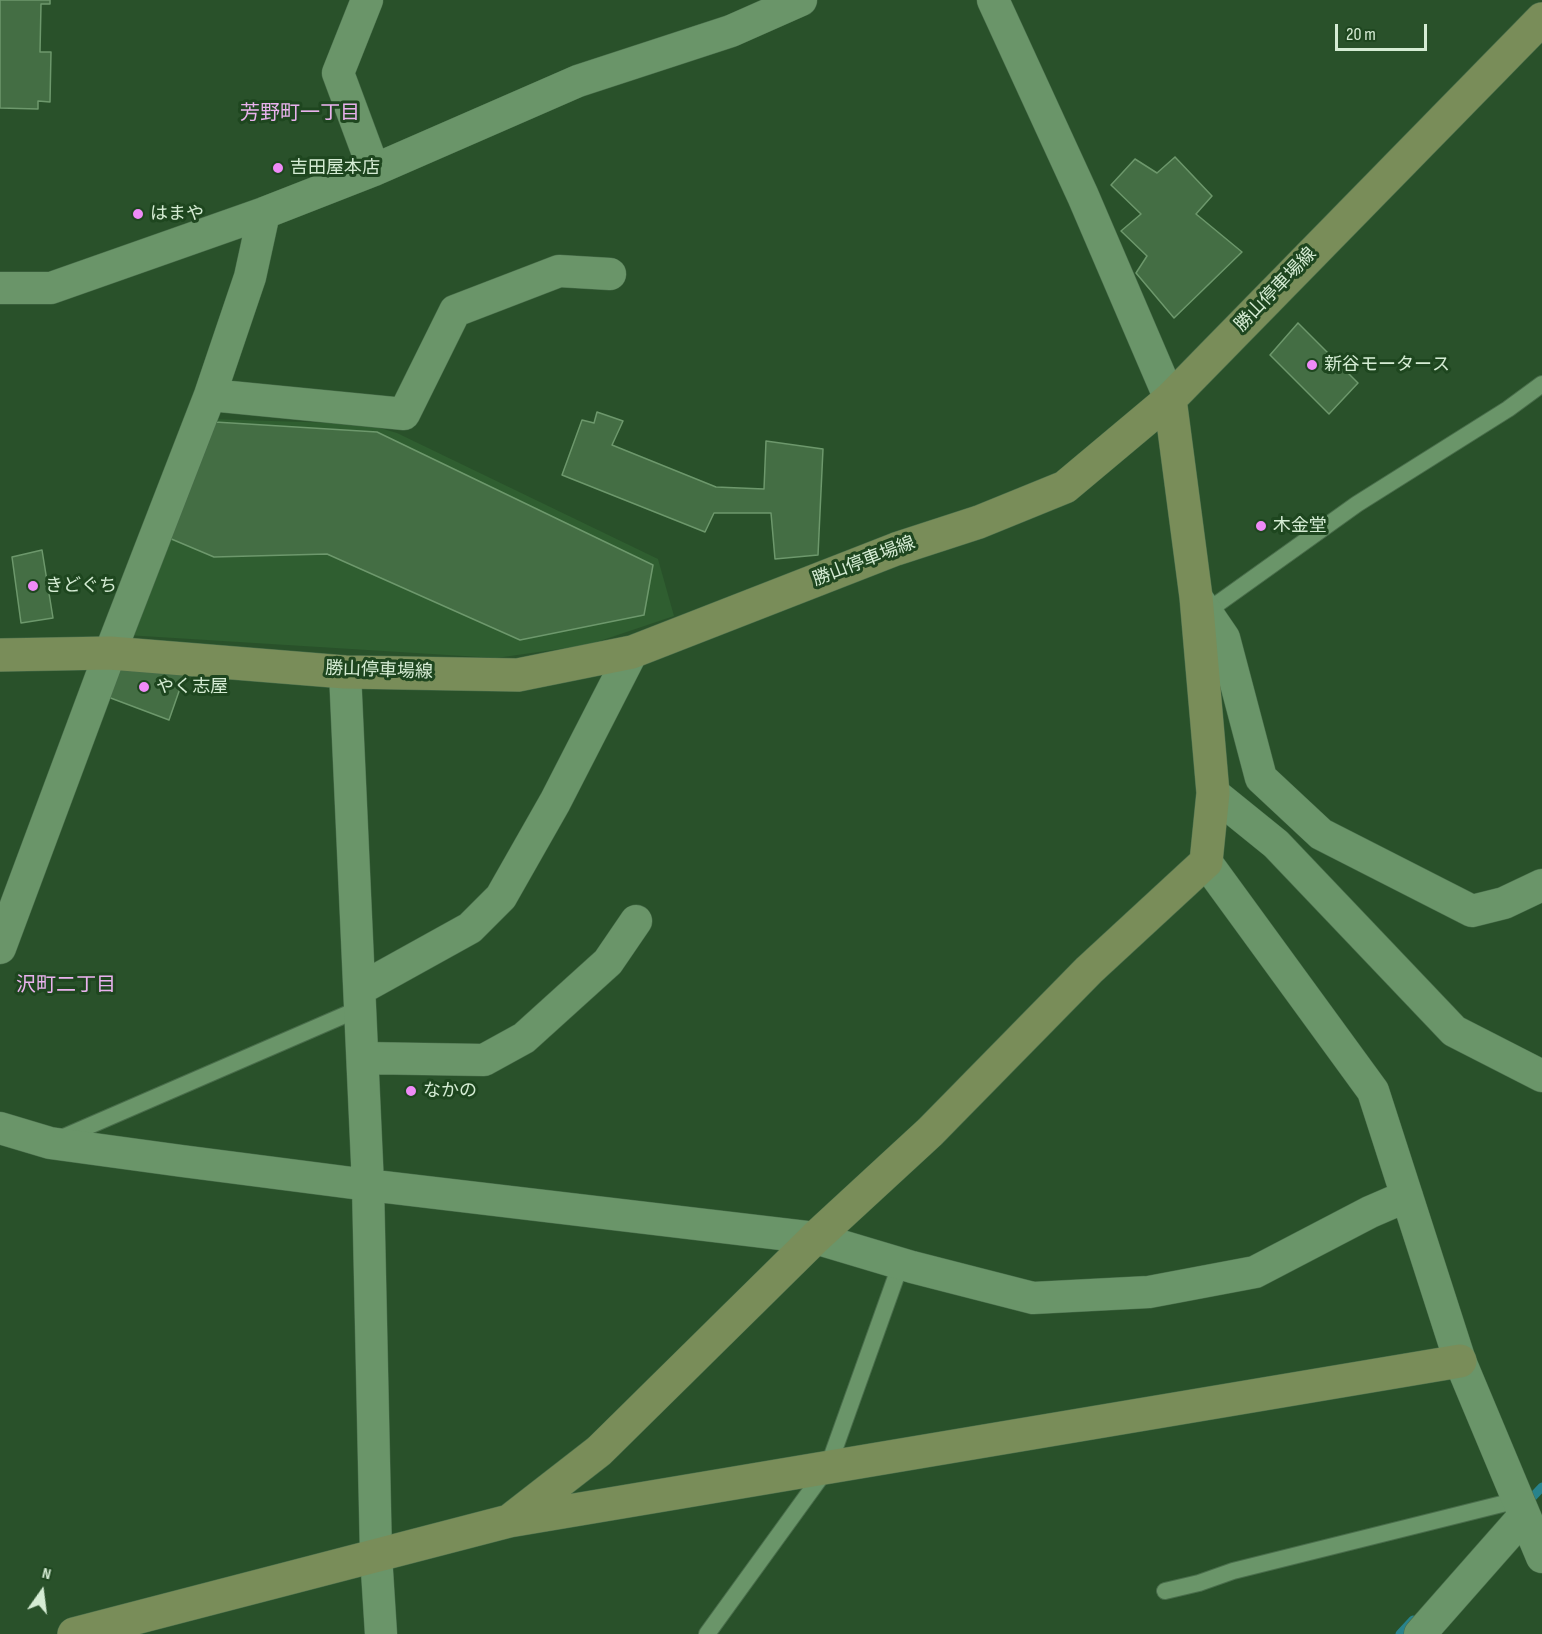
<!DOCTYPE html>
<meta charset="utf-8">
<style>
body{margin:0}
#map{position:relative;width:1542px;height:1634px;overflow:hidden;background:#29512a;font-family:"Sofia Sans Condensed",sans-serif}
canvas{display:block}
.north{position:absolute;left:12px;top:1562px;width:60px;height:60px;-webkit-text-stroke:4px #1e461f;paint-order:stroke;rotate:14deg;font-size:16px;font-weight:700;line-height:24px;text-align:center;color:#d5ecd4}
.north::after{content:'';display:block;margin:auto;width:21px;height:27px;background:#d5ecd4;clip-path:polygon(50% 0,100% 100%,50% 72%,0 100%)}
.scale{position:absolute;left:1335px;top:24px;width:92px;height:27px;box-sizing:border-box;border:3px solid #d5ecd4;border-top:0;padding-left:8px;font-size:18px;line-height:21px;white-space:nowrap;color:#d5ecd4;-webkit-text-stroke:4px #1e461f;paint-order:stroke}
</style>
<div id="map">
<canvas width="1542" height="1634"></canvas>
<div class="north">N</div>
<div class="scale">20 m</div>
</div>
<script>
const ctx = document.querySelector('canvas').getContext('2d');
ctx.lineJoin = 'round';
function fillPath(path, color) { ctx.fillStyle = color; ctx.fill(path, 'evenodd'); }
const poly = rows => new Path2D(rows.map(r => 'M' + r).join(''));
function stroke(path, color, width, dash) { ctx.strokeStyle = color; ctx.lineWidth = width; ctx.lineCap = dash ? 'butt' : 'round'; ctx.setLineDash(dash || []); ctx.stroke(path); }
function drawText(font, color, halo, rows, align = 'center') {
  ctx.font = font + ' "Sofia Sans Condensed","Noto Sans JP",sans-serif'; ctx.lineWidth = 6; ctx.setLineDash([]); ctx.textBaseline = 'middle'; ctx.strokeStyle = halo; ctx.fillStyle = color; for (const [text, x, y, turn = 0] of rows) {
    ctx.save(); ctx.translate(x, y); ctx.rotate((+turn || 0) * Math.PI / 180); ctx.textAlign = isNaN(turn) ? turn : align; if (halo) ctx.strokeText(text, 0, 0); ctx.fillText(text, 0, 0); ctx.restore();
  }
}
const built = poly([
 [210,419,366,424,397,433,658,559,674,616,588,645,496,658,126,635]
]);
const stream = poly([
 [1525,1505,1542,1487],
 [1400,1634,1413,1620]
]);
const building = poly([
 [0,0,50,0,50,4,41,4,40,52,51,52,50,102,38,101,38,109,0,108,0,0],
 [1175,157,1212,196,1196,214,1242,252,1174,318,1136,273,1147,256,1121,231,1141,214,1111,185,1135,159,1157,173,1175,157],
 [1298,323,1358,383,1329,414,1270,355,1298,323],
 [597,412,623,421,612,445,716,487,764,489,766,441,823,449,818,555,775,559,771,513,714,513,705,532,562,475,582,420,594,423,597,412],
 [215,422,377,432,653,565,644,615,520,640,327,554,214,557,169,538,215,422],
 [42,550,53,618,21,623,12,557,42,550],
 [111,664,185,674,169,720,100,694,111,664]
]);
const lane = poly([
 [1206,612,1357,504,1508,409,1542,384],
 [59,1139,361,1008],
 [1165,1591,1199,1583,1233,1571,1518,1500],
 [707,1634,828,1467,901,1263]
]);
const street = poly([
 [367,0,338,73,374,170],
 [993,0,1083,196,1170,399],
 [0,288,51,288,264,213,374,170,578,81,731,31,801,0],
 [210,395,404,414,455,311,559,271,610,274],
 [1196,597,1224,638,1261,778,1321,834,1472,911,1504,903,1542,885],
 [345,672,368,1185,376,1555,381,1634],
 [1213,793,1276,844,1454,1031,1542,1076],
 [1206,862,1373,1091,1460,1361,1542,1557],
 [0,948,110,653,210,395,250,277,264,213],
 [360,989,470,928,501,897,555,802,632,652],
 [363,1058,484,1060,524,1038,608,962,636,921],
 [0,1128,50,1143,182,1161,368,1185,815,1238,912,1267,1033,1298,1149,1292,1255,1272,1370,1212,1407,1196],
 [1420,1634,1524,1516]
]);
const secondary = poly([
 [0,655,110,653,345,672,518,675,632,652,896,549,979,522,1065,487,1170,399,1542,19],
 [509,1521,599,1451,815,1238,930,1132,1089,970,1206,862,1213,793,1196,597,1170,399],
 [74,1634,509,1521,1460,1361]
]);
const markers = [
 [278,168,6,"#ef8bf7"],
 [138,214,6,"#ef8bf7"],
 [1312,365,6,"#ef8bf7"],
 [1261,526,6,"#ef8bf7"],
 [33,586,6,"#ef8bf7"],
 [144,687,6,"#ef8bf7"],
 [411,1091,6,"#ef8bf7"]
];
const poiNames = [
 ["吉田屋本店",290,168],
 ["はまや",150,214],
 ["新谷モータース",1324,365],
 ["木金堂",1273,526],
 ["きどぐち",45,586],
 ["やく志屋",156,687],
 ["なかの",423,1091]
];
const streetNames = [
 ["勝山停車場線",1276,290,-46],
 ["勝山停車場線",864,562,-21],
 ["勝山停車場線",379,671,2]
];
const neighbourhoodNames = [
 ["芳野町一丁目",300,114],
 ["沢町二丁目",66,986]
];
fillPath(built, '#2f5e30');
stroke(stream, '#28838c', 9);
fillPath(building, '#446e44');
stroke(building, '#6d986c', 1.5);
stroke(lane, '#496d4b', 18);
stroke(street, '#496d4b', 33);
stroke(secondary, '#496d4b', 34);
stroke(lane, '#6a9569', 16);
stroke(street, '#6a9569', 32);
stroke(secondary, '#798d59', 33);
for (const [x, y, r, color] of markers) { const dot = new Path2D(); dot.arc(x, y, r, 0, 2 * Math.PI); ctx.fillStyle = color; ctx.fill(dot); stroke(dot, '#1e461f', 2); }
drawText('18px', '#d5ecd4', '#1e461f', poiNames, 'left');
drawText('18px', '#d5ecd4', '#1e461f', streetNames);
drawText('20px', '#e9b2ed', '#1e461f', neighbourhoodNames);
</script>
